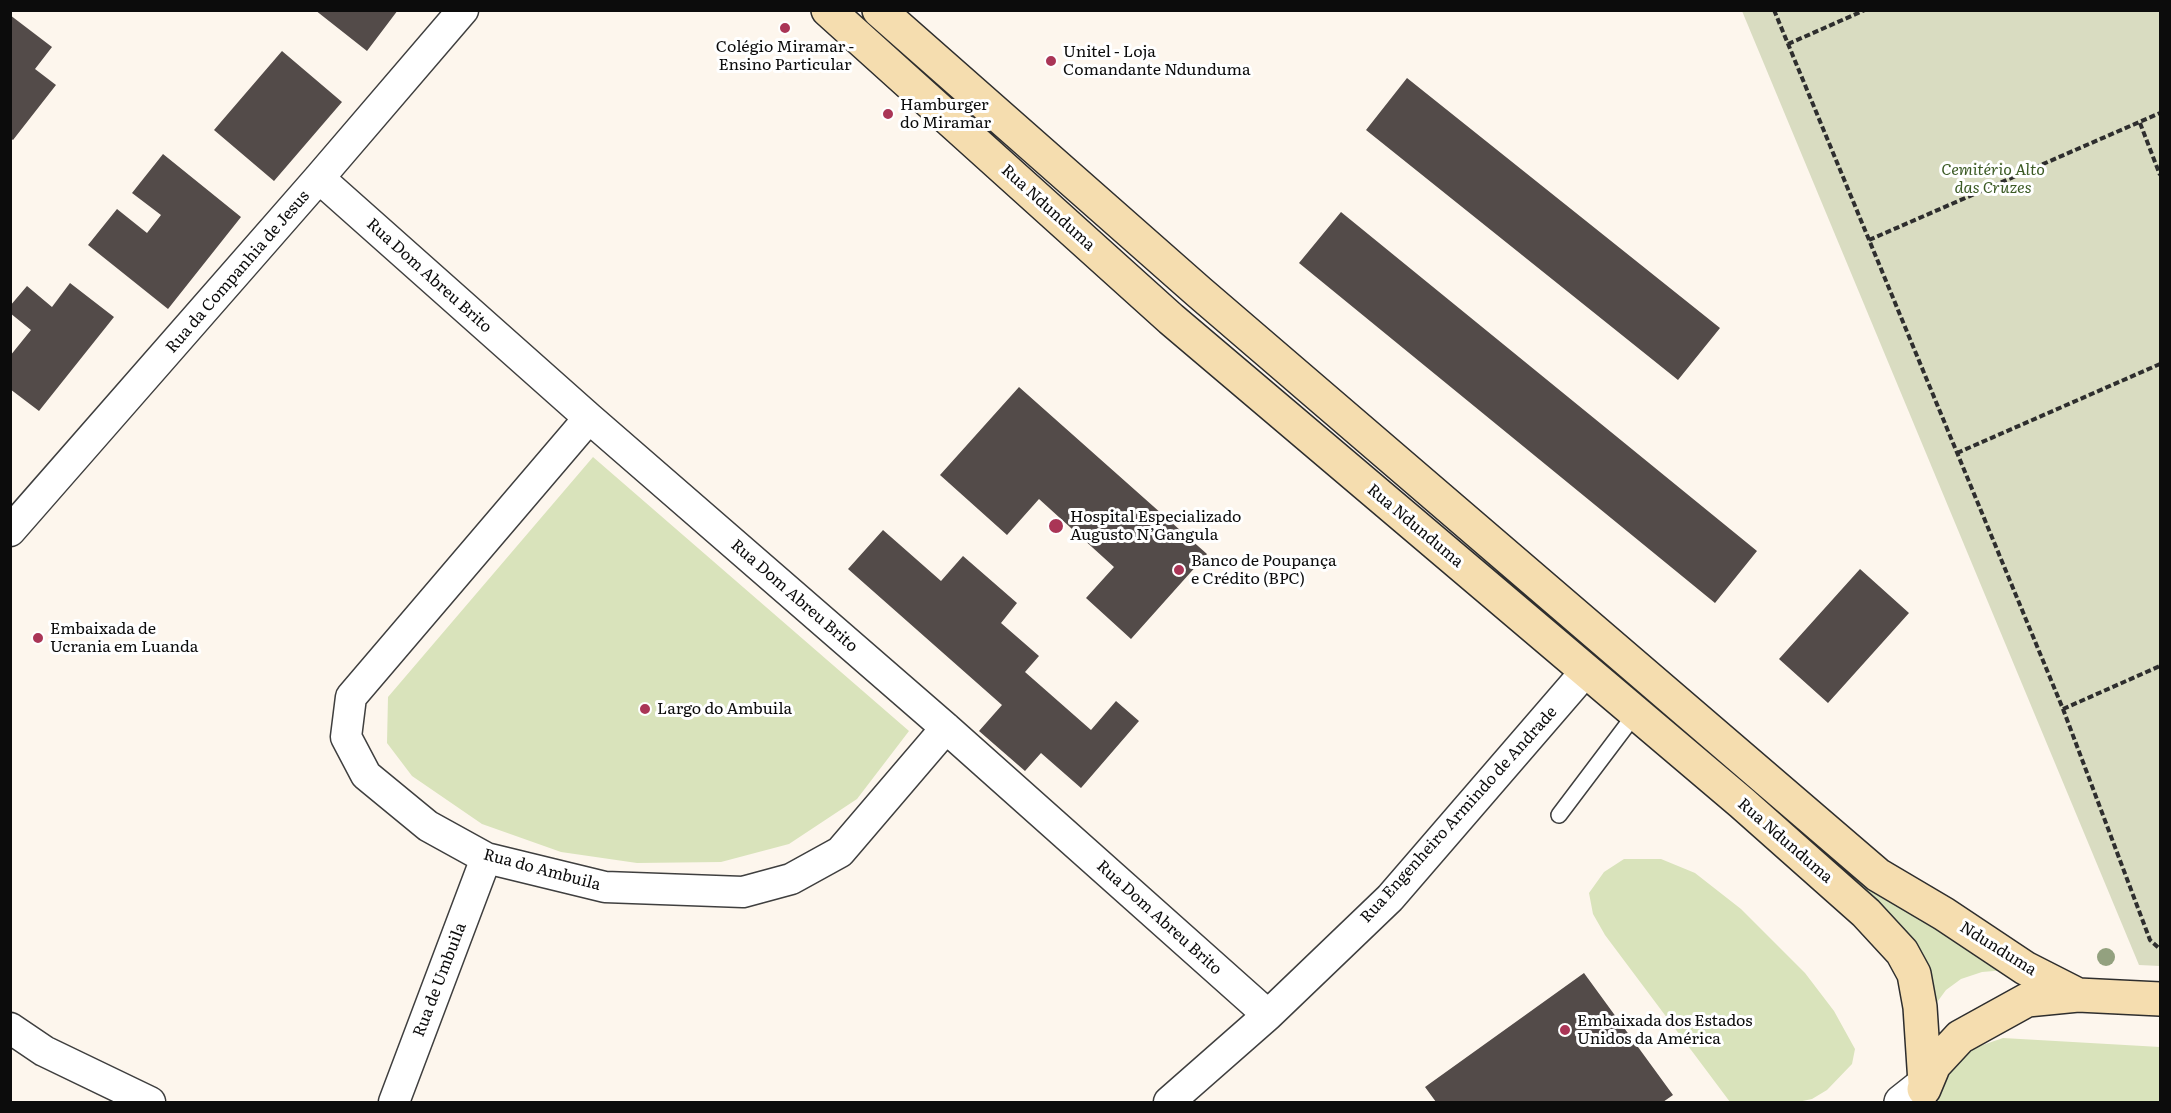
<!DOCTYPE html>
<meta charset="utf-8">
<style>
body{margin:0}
#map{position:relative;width:2171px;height:1113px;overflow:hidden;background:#fdf6ed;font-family:Literata,serif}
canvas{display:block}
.frame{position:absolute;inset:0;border:12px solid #0c0c0c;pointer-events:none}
</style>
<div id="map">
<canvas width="2171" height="1113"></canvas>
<div class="frame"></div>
</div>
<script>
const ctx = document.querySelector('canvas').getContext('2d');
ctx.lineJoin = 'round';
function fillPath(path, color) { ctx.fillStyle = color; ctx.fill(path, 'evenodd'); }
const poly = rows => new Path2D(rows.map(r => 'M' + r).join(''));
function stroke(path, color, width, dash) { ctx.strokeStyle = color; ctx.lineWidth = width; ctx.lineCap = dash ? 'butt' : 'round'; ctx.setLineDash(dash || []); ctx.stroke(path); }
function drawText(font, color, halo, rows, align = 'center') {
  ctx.font = font + ' Literata,serif'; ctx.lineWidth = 6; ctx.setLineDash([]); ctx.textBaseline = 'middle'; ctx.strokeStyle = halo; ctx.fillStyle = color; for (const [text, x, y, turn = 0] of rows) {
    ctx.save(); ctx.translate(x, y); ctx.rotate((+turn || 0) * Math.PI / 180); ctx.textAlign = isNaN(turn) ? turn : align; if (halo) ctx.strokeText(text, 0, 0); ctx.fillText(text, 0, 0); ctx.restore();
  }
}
const green = poly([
 [593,457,909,731,857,799,789,844,721,862,637,863,561,852,482,824,412,776,387,743,388,697],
 [1785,814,2006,970,1982,972,1961,979,1946,990,1932,1009,1904,933,1862,887],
 [1624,859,1661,859,1695,873,1741,909,1805,973,1834,1011,1855,1049,1852,1064,1827,1090,1812,1099,1798,1102,1730,1102,1605,935,1593,914,1589,893,1604,872],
 [2003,1038,2160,1047,2160,1102,1938,1102,1939,1089,1953,1065,1974,1048]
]);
const cemetery = poly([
 [1742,11,2160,11,2160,966,2139,965]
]);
const building = poly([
 [315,10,398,10,367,51],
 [10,15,52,47,35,69,56,85,13,140,10,138],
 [282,51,342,102,274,181,214,130],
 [1407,78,1720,328,1678,380,1366,130],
 [163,154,241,217,168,309,88,245,117,209,147,233,161,215,132,193],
 [1341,212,1757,551,1715,603,1299,263],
 [70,283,114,317,39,411,10,389,10,356,31,330,10,313,10,306,27,286,52,307],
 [1019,387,1207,554,1131,639,1086,598,1114,567,1039,499,1007,535,940,475],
 [883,530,941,581,963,556,1017,603,1001,623,1039,656,1025,672,1091,730,1116,701,1139,721,1081,788,1041,753,1025,771,979,731,1002,705,848,569],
 [1860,569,1909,613,1828,703,1779,659],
 [1584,973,1673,1095,1663,1102,1436,1102,1425,1087]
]);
const path = poly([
 [1774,10,2063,709,2150,940,2160,949],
 [1788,44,1865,10],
 [2140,123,2160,175],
 [1869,240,2160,113],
 [1957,453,2160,364],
 [2063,709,2160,666]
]);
const service = poly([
 [1559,815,1636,713]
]);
const minor = poly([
 [319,178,589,418,946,728,1268,1015],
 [589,418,351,697,346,737,366,775,428,826,486,858,605,887,743,892,791,879,840,852,946,728],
 [10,531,319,178,463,10],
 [10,1028,44,1051,150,1102],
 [394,1102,486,858],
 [1169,1102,1268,1015,1390,898,1586,671]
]);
const tertiary = poly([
 [1901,1102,1925,1083]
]);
const secondary = poly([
 [828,10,1171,319,1742,803,1866,913,1902,952,1914,974,1920,1007,1925,1083],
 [879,10,1199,292,1878,875,1944,914,2025,968,2078,995],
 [1924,1089,1934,1065,1960,1037,2027,1000,2078,995,2160,999]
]);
const trees = [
 [2106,957]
];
const markers = [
 [785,28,6,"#aa3556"],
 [1051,61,6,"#aa3556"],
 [888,114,6,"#aa3556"],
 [1056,526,8,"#aa3556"],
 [1179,570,6,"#aa3556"],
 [38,638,6,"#aa3556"],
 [645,709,6,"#aa3556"],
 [1565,1030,6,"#aa3556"]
];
const poiNames = [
 ["Colégio Miramar -",785,47,"center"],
 ["Ensino Particular",785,65,"center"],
 ["Unitel - Loja",1063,52],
 ["Comandante Ndunduma",1063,70],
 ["Hamburger",900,105],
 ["do Miramar",900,123],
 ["Hospital Especializado",1070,517],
 ["Augusto N’Gangula",1070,535],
 ["Banco de Poupança",1191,561],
 ["e Crédito (BPC)",1191,579],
 ["Embaixada de",50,629],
 ["Ucrania em Luanda",50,647],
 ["Largo do Ambuila",657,709],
 ["Embaixada dos Estados",1577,1021],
 ["Unidos da América",1577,1039]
];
const parkNames = [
 ["Cemitério Alto",1993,170],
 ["das Cruzes",1993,188]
];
const streetNames = [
 ["Rua Ndunduma",1048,208,42],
 ["Rua da Companhia de Jesus",238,272,-49],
 ["Rua Dom Abreu Brito",429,276,42],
 ["Rua Ndunduma",1415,526,40],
 ["Rua Dom Abreu Brito",794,596,41],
 ["Rua Engenheiro Armindo de Andrade",1459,815,-48],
 ["Rua Ndunduma",1785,841,41],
 ["Rua do Ambuila",542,870,15],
 ["Rua Dom Abreu Brito",1159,918,42],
 ["Ndunduma",1998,949,32],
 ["Rua de Umbuila",440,980,-69]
];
fillPath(green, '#d9e3bb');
fillPath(cemetery, '#d9dcc1');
fillPath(building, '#534b49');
stroke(service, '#3f3f3f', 18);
stroke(minor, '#3f3f3f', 33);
stroke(tertiary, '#3f3f3f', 36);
stroke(secondary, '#2e2e2e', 36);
stroke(path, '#2e2e2e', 4, [6, 3]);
stroke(service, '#fff', 15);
stroke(minor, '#fff', 30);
stroke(tertiary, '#fff', 33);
stroke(secondary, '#f5ddaf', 33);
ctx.fillStyle = '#93a17f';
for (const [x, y] of trees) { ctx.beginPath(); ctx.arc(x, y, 9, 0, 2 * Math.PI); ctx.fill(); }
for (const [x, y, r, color] of markers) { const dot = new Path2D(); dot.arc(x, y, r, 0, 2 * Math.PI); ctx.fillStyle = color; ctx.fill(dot); stroke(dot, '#fff', 2); }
drawText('16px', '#0c0c0c', '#fff', poiNames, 'left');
drawText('italic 16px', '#3c5b25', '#fff', parkNames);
drawText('16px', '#0c0c0c', '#fff', streetNames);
</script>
